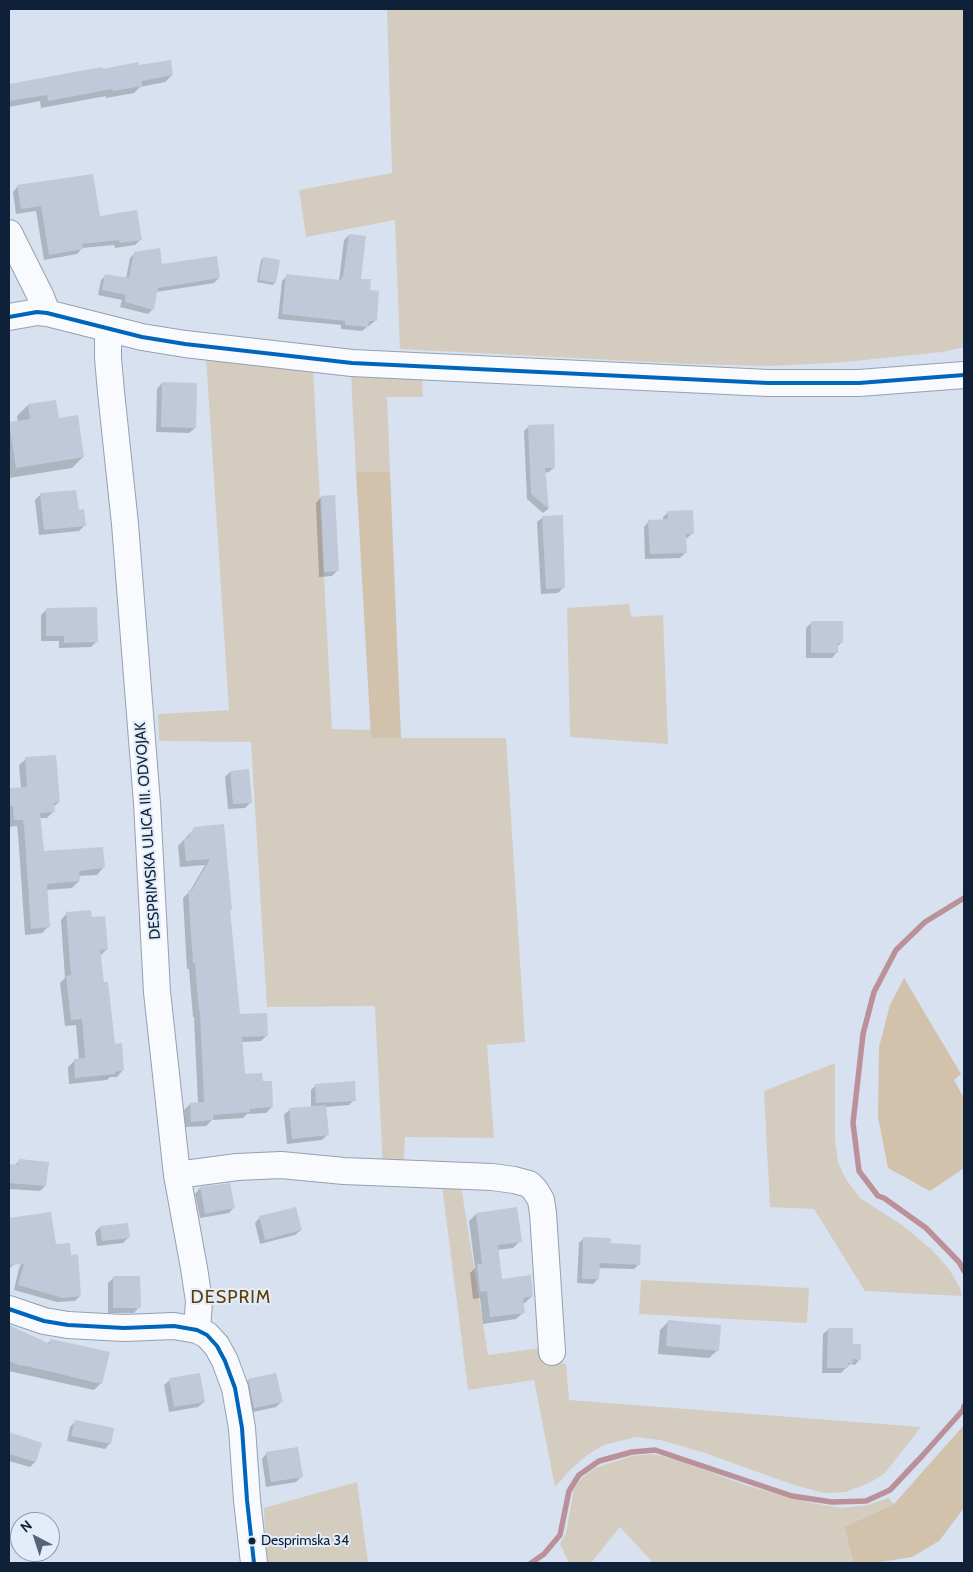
<!DOCTYPE html>
<style>
body{margin:0}
#map{position:relative;width:973px;height:1572px;overflow:hidden;background:#d7e1ef;font-family:Cabin,sans-serif}
canvas{display:block}
.frame{position:absolute;inset:0;border:10px solid #0f2138;pointer-events:none}
.north{position:absolute;left:10px;top:1512px;width:50px;height:50px;box-sizing:border-box;background:#e3edf9;border:1px solid #8e9bac;border-radius:50%;rotate:320deg;font-size:14px;font-weight:700;line-height:20px;text-align:center;color:#0f2138}
.north::after{content:'';display:block;margin:auto;width:18px;height:22px;background:#556478;clip-path:polygon(50% 0,100% 100%,50% 72%,0 100%)}
</style>
<div id="map">
<canvas width="973" height="1572"></canvas>
<div class="frame"></div>
<div class="north">N</div>
</div>
<script>
const ctx = document.querySelector('canvas').getContext('2d');
ctx.lineJoin = 'round';
function fillPath(path, color) { ctx.fillStyle = color; ctx.fill(path, 'evenodd'); }
const poly = rows => new Path2D(rows.map(r => 'M' + r).join(''));
function stroke(path, color, width, dash) { ctx.strokeStyle = color; ctx.lineWidth = width; ctx.lineCap = dash ? 'butt' : 'round'; ctx.setLineDash(dash || []); ctx.stroke(path); }
function drawText(font, color, halo, rows, align = 'center') {
  ctx.font = font + ' Cabin,sans-serif'; ctx.lineWidth = 4; ctx.setLineDash([]); ctx.textBaseline = 'middle'; ctx.strokeStyle = halo; ctx.fillStyle = color; for (const [text, x, y, turn = 0] of rows) {
    ctx.save(); ctx.translate(x, y); ctx.rotate((+turn || 0) * Math.PI / 180); ctx.textAlign = isNaN(turn) ? turn : align; if (halo) ctx.strokeText(text, 0, 0); ctx.fillText(text, 0, 0); ctx.restore();
  }
}
const green = poly([
 [387,9,964,9,964,347,942,352,845,362,772,366,690,364,400,349,395,220,306,237,299,190,392,173],
 [206,357,313,369,332,729,371,730,371,738,506,738,525,1042,487,1045,494,1138,405,1137,403,1168,383,1168,375,1006,267,1007,251,742,159,741,158,714,229,710],
 [351,374,422,378,423,397,387,397,390,472,356,472],
 [629,604,631,617,663,615,668,744,570,737,567,608],
 [835,1063,835,1139,838,1162,845,1178,860,1198,902,1225,932,1250,949,1269,960,1288,962,1296,865,1291,814,1209,770,1207,764,1091],
 [442,1185,461,1186,488,1355,541,1348,544,1362,566,1364,569,1400,921,1427,885,1473,871,1482,846,1492,824,1493,794,1485,702,1452,660,1440,636,1437,604,1445,587,1455,571,1469,555,1487,534,1380,468,1390],
 [641,1280,809,1288,807,1323,639,1314],
 [653,1454,678,1460,745,1485,812,1503,843,1508,868,1505,888,1498,894,1504,844,1527,854,1563,653,1563,620,1527,591,1563,569,1563,560,1544,566,1533,574,1488,582,1478,595,1468,632,1456],
 [357,1482,368,1563,266,1563,264,1508]
]);
const forest = poly([
 [356,472,390,472,401,738,371,738],
 [904,978,961,1074,954,1080,964,1098,964,1168,930,1191,888,1168,878,1117,879,1047,890,1005],
 [964,1425,964,1508,939,1541,912,1557,873,1563,854,1563,844,1527,894,1504]
]);
const shadow = poly([
 [138,67,172,75,165,82,140,87,134,93,106,98,106,96,41,108,40,101,9,107,9,85,101,68,101,70],
 [18,186,99,218,141,239,135,245,115,248,114,245,82,248,77,254,44,260,36,211,16,214,13,192],
 [349,235,360,280,368,291,375,321,362,331,341,329,341,325,278,319,282,281,287,276,339,281,344,240],
 [135,253,161,265,219,278,214,283,156,292,153,309,148,314,120,307,122,300,98,295,101,280,106,275,126,279,130,258],
 [263,258,275,282,273,285,257,282,261,260],
 [162,383,195,428,189,433,156,432,157,389],
 [28,405,58,420,83,457,72,468,9,478,9,424,18,422,17,416],
 [529,426,554,468,549,472,544,473,548,509,543,513,527,499,524,431],
 [41,494,77,511,84,526,79,531,39,535,35,500],
 [321,497,337,571,332,576,319,577,316,503],
 [668,512,693,533,687,538,685,539,686,552,680,558,645,559,644,527,649,521,663,521,663,517],
 [543,517,564,587,558,593,541,594,537,522],
 [47,609,96,642,91,647,59,648,59,641,41,641,41,615],
 [812,622,842,642,837,647,837,652,832,658,806,658,806,628],
 [26,759,59,802,53,807,54,811,47,818,39,818,43,853,103,868,97,875,78,876,79,881,72,888,46,890,48,927,42,933,25,935,18,833,17,826,9,827,9,789,21,788,19,765],
 [230,772,251,802,245,808,228,809,225,777],
 [223,826,229,911,239,1015,267,1035,261,1041,242,1042,244,1075,261,1083,272,1107,266,1113,247,1114,243,1118,212,1120,206,1126,185,1127,184,1110,190,1104,198,1104,194,1017,193,1017,189,969,187,969,183,898,190,891,205,865,180,867,178,846,195,828],
 [67,913,91,918,107,949,100,956,103,983,114,1045,123,1070,117,1077,110,1077,107,1080,69,1084,68,1067,74,1061,79,1060,76,1025,65,1026,60,983,65,978,61,920],
 [316,1085,354,1100,349,1105,325,1107,327,1135,322,1140,287,1144,284,1115,290,1109,311,1107,311,1090],
 [19,1161,45,1186,40,1191,9,1189,9,1165,14,1166],
 [229,1184,234,1207,229,1213,200,1218,195,1194,200,1188],
 [50,1214,55,1245,80,1296,75,1301,57,1302,14,1290,19,1268,27,1253,9,1269,9,1220],
 [476,1214,520,1241,513,1248,497,1250,500,1280,532,1296,525,1303,522,1303,524,1312,516,1319,483,1324,480,1298,473,1299,470,1273,475,1268,469,1221],
 [260,1217,301,1230,295,1235,260,1244,255,1223],
 [100,1227,128,1238,123,1243,97,1246,95,1232],
 [584,1238,610,1245,639,1264,634,1269,598,1268,598,1279,593,1284,577,1283,579,1243],
 [114,1277,139,1307,134,1313,108,1313,108,1283],
 [669,1321,718,1350,709,1358,658,1354,660,1330],
 [9,1326,47,1344,51,1340,101,1383,94,1390,9,1371],
 [829,1329,851,1345,860,1359,855,1365,850,1364,841,1373,822,1373,823,1334],
 [170,1380,204,1402,198,1407,169,1412,164,1385],
 [248,1380,282,1401,276,1407,249,1413,243,1386],
 [75,1422,110,1443,105,1449,67,1441,70,1427],
 [9,1433,41,1443,35,1462,30,1467,9,1461],
 [267,1453,301,1477,296,1482,266,1487,262,1459]
]);
const stream = poly([
 [964,898,925,922,896,950,874,992,863,1034,853,1123,859,1171,878,1196,884,1198,926,1228,959,1262,964,1271],
 [531,1563,544,1554,560,1535,569,1491,579,1475,599,1461,632,1452,655,1450,792,1496,832,1502,866,1501,890,1490,923,1455,963,1410,964,1406]
]);
const building = poly([
 [171,60,173,75,142,81,142,86,113,91,112,89,48,101,47,95,9,101,9,84,102,67,103,69,138,62,139,65],
 [93,174,100,216,137,210,142,240,120,243,119,240,82,244,83,249,49,255,41,206,21,209,17,185],
 [349,234,366,236,361,279,371,279,370,290,379,291,377,321,369,321,368,327,345,325,345,321,282,314,286,274,341,280,342,277,343,277],
 [160,248,162,264,217,256,220,278,158,288,154,310,125,302,126,295,102,290,105,274,129,278,134,252],
 [263,257,280,260,276,283,259,280],
 [162,382,197,383,196,428,161,427],
 [56,400,59,418,78,415,84,457,16,468,9,422,30,419,28,404],
 [554,424,555,468,545,468,549,509,531,494,528,425],
 [76,490,79,510,84,509,86,526,44,530,40,493],
 [335,495,339,571,324,572,321,496],
 [693,510,694,534,686,534,687,553,650,554,648,520,668,519,667,511],
 [563,515,565,588,546,589,542,516],
 [97,607,98,642,64,643,64,636,46,636,46,608],
 [811,621,843,621,843,643,838,643,838,653,811,653],
 [56,755,60,802,54,803,55,812,40,813,44,851,103,847,105,868,79,871,80,881,47,884,50,927,31,929,24,825,23,820,14,820,13,806,9,806,9,788,27,787,25,757],
 [249,769,252,803,233,804,230,771],
 [224,824,232,910,230,910,240,1014,267,1013,268,1036,242,1037,245,1074,262,1073,263,1081,272,1081,273,1107,250,1109,250,1112,213,1115,213,1120,191,1122,190,1103,204,1102,200,1011,199,1011,195,963,193,963,188,890,192,890,210,859,186,861,184,839,188,838,194,827],
 [91,910,92,917,105,916,108,949,100,950,104,982,108,982,115,1044,122,1043,124,1070,115,1072,115,1074,75,1078,74,1059,85,1058,82,1019,71,1020,66,976,71,975,66,912],
 [355,1081,356,1101,316,1103,315,1084],
 [326,1105,329,1135,292,1139,289,1108],
 [19,1159,49,1162,46,1186,9,1183,9,1164,18,1165],
 [230,1183,235,1208,205,1214,200,1187],
 [296,1207,302,1230,265,1240,259,1216],
 [517,1207,522,1242,498,1245,502,1279,531,1275,533,1296,523,1298,525,1313,490,1317,487,1291,480,1292,477,1264,482,1264,476,1213],
 [51,1212,56,1244,70,1243,71,1255,78,1254,81,1296,63,1298,18,1285,24,1264,9,1265,9,1218],
 [128,1223,130,1238,102,1241,100,1226],
 [583,1237,611,1238,611,1243,641,1245,640,1265,600,1263,599,1279,582,1279],
 [113,1276,140,1276,141,1308,113,1308],
 [668,1320,721,1325,719,1351,666,1346],
 [9,1325,50,1344,51,1339,110,1352,102,1384,22,1365,21,1366,9,1361],
 [828,1328,853,1328,853,1344,861,1344,861,1360,852,1359,853,1363,848,1363,848,1368,827,1368],
 [200,1373,205,1402,174,1407,169,1378],
 [276,1373,283,1402,254,1408,248,1379],
 [75,1420,114,1428,111,1444,71,1436],
 [9,1432,42,1443,36,1462,9,1454],
 [298,1447,303,1477,271,1482,266,1452]
]);
const minor = poly([
 [9,233,41,297,47,313],
 [9,317,37,312,47,313,142,337,185,344,352,363,768,383,859,383,964,375],
 [108,329,108,358,111,392,125,524,147,803,157,992,177,1175,194,1268,199,1301,197,1330],
 [177,1175,237,1167,281,1165,344,1171,492,1177,514,1180,529,1184,535,1190,541,1200,543,1213,552,1352],
 [9,1309,44,1321,68,1325,124,1328,174,1326,197,1330,207,1335,217,1346,225,1361,235,1388,242,1428,247,1500,254,1563]
]);
const bus1 = poly([
 [9,317,37,312,47,313,142,337,185,344,352,363,768,383,859,383,964,375],
 [9,1309,44,1321,68,1325,124,1328,174,1326,197,1330,207,1335,217,1346,225,1361,235,1388,242,1428,247,1500,254,1563]
]);
const markers = [
 [252,1541,4.5,"#0f2138"]
];
const busNames = [
 ["Desprimska 34",261,1541]
];
const streetNames = [
 ["DESPRIMSKA ULICA III. ODVOJAK",148,831,-94]
];
const quarterNames = [
 ["DESPRIM",231,1298]
];
fillPath(green, '#d5ccc0');
fillPath(forest, '#d2c1ab');
fillPath(shadow, '#0003');
stroke(stream, '#bb9199', 5.5);
fillPath(building, '#c0c8da');
stroke(minor, '#94a1b1', 28);
stroke(minor, '#f9fafd', 26);
stroke(bus1, '#0065bd', 4);
for (const [x, y, r, color] of markers) { const dot = new Path2D(); dot.arc(x, y, r, 0, 2 * Math.PI); ctx.fillStyle = color; ctx.fill(dot); stroke(dot, '#e3edf9', 2); }
drawText('14px', '#0f2138', '#e3edf9', busNames, 'left');
drawText('15px', '#0f2138', '#e3edf9', streetNames);
ctx.letterSpacing = '1px';
drawText('18px', '#5e3e04', '#e3edf9', quarterNames);
ctx.letterSpacing = '0px';
</script>
